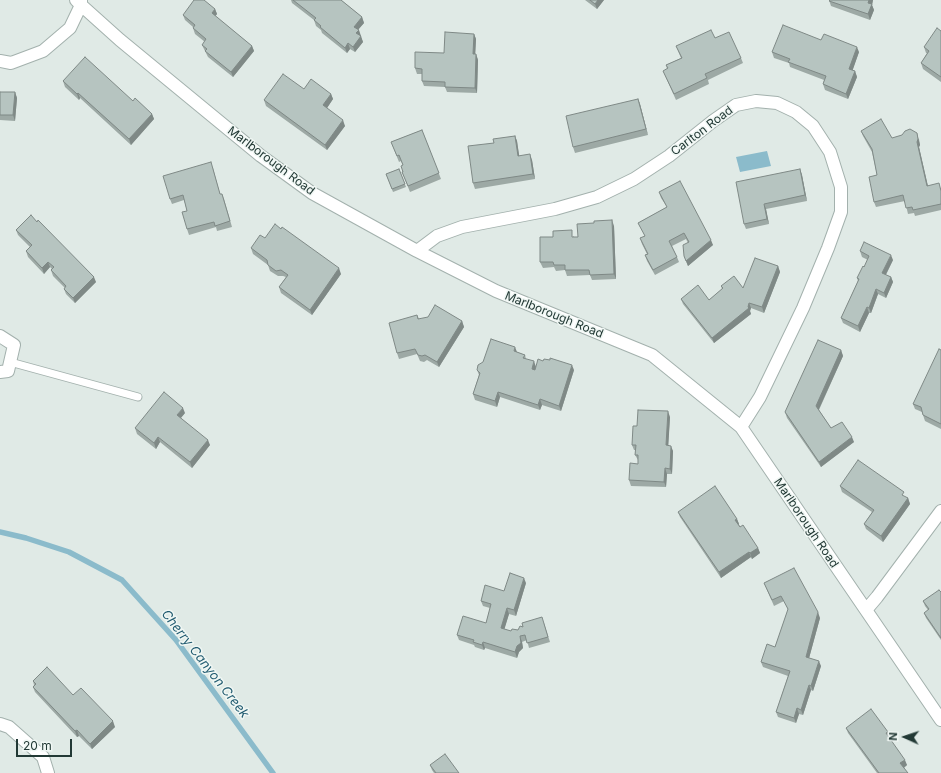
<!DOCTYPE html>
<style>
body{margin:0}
#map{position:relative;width:941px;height:773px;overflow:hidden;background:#e0eae6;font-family:Inter,sans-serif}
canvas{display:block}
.north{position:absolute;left:885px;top:717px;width:40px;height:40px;-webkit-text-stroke:3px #f0f7f4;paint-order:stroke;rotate:273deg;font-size:11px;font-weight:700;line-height:16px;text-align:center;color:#223935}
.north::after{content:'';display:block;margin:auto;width:14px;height:18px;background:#223935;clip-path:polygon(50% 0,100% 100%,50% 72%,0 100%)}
.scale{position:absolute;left:16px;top:739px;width:56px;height:18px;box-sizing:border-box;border:2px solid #223935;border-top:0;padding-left:5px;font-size:12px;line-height:14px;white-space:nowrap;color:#223935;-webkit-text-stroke:3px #f0f7f4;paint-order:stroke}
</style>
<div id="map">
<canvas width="941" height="773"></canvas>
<div class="north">N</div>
<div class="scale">20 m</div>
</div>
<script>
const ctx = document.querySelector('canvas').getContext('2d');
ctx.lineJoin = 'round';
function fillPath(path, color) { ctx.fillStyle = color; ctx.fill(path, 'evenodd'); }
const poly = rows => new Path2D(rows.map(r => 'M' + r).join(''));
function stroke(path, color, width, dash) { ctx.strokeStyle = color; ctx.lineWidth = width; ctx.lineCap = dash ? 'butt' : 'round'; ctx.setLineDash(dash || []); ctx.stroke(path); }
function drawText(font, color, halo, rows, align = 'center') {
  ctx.font = font + ' Inter,sans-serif'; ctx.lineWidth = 3; ctx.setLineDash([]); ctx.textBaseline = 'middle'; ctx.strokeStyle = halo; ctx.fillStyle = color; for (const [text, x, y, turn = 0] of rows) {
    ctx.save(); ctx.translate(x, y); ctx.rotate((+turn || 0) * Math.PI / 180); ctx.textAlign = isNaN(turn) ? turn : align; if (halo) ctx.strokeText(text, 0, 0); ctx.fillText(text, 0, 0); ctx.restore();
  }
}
const water = poly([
 [767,151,771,166,740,172,736,157]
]);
const stream = poly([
 [0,532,26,538,69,552,122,580,176,640,273,773]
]);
const service = poly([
 [10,362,138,397]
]);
const minor = poly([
 [81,0,81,5,120,40,261,156,312,193,417,251,496,291,652,355,741,427,941,720],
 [0,61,11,63,43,51,70,28,81,5,76,0],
 [417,251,437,236,462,227,555,209,597,197,634,179,669,156,713,121,736,105,756,101,777,103,796,112,813,126,830,152,841,187,841,212,828,248,803,308,760,397,741,427],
 [0,336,14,345,8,371,0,372],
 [866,610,877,597,941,511],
 [0,724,9,727,43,757,48,773]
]);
const wall = poly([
 [291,0,341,0,362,17,364,23,358,30,363,42,355,52,350,49,347,53,322,33,321,30,316,26,314,20,292,3],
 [585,0,604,0,597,9],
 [829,0,873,0,872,5,874,10,870,20,831,6],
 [215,9,217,14,215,16,252,46,254,51,233,77,208,57,202,45,205,42,195,34,193,28,193,27,185,20,183,15],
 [941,31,941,82,923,69,921,63,927,53,926,53,924,47],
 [474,34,476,39,475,54,476,54,478,60,477,93,447,92,445,87,424,86,422,81,422,74,417,74,415,68,444,53],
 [715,38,741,58,743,63,708,80,709,84,676,100,663,71,667,69,666,65,681,58,676,46],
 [821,40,859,52,852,71,855,71,857,77,848,99,825,90,823,84,824,80,790,67,789,63,774,58,772,52],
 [63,81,133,101,152,114,154,119,131,145,80,98,79,100,65,87],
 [304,89,331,94,333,99,327,108,345,126,327,150,266,106,264,100],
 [0,92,15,92,17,98,15,121,0,120],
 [638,99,640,104,648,135,575,153,573,147],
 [422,130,441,179,410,192,402,172,403,171,403,165,401,161,399,162,391,142],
 [861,131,892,138,919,139,920,145,919,147,928,186,941,188,941,210,915,216,914,213,908,214,905,201,876,207,874,202,877,175,872,152,863,136],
 [515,136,517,141,519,156,532,160,535,179,475,189,473,183,494,143],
 [213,168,220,194,222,194,224,199,232,227,217,231,216,227,189,235,187,229,187,211,184,200,172,204,170,199],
 [399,169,406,187,393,192,386,174],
 [800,169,802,175,807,201,766,209,769,224,746,229,744,224],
 [659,192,713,245,688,266,684,256,688,243,686,239,672,246,677,257,679,262,655,275,647,261,645,255,647,254,642,244,640,238,645,236,638,223,667,207,661,198],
 [614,226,616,279,592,280,590,275,567,276,565,270,556,271,554,267,543,268,540,262,574,236,574,237,578,237],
 [16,230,96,282,75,303,66,294,64,289,65,288,53,276,51,270,52,269,50,267,44,274,28,257,26,251,30,247,18,235],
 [265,238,341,274,312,315,281,293,279,287,286,277,283,276,278,276,270,271,268,265,253,254,251,248],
 [860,251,893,260,886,275,891,277,893,282,886,298,878,294,871,313,869,313,860,332,843,323,841,318,858,281,857,278,864,267,868,260,862,257],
 [778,266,780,272,764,313,751,308,750,311,751,314,714,343,683,304,681,299,709,300,722,289,721,286,743,288],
 [417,315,419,319,462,321,464,327,439,367,427,360,424,362,420,361,417,354,399,359,397,353],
 [841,350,843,356,819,410,831,428,854,442,821,467,787,418,785,412],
 [941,350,941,429,925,421,922,412,915,409,913,404],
 [517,352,525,355,526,359,536,367,535,370,574,370,561,411,542,405,540,410,500,397,497,407,475,400,473,394,479,375,477,370],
 [185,413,181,418,210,445,192,468,160,442,156,449,137,434,135,428],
 [670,417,668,445,673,451,672,474,667,474,666,487,631,486,629,480,638,464,638,460,635,455,636,450,634,450,632,445,637,426],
 [840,486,908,498,910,504,883,542,866,529,864,524,872,512,842,492],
 [678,512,737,519,739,524,739,525,758,548,760,553,752,559,751,557,721,578,680,517],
 [526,583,516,616,509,614,504,629,511,631,518,630,523,627,544,623,550,642,529,648,527,640,522,642,523,648,519,652,517,658,485,648,484,650,475,647,474,645,459,640,457,635,486,623,490,608,483,606,481,601,504,591],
 [764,583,820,618,809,658,821,666,813,691,811,690,803,715,799,714,796,723,778,717,776,712,788,676,763,667,761,662,775,647,788,610,784,601,774,606],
 [941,592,941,640,926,618,924,613,928,610,925,606,923,601],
 [33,681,73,695,115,727,92,749,79,736,77,737,35,692,33,687,34,685],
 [846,728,888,732,889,738,907,765,904,768,908,773,877,773,848,733],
 [430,765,459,773,434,773,432,770]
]);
const shadedWall = poly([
 [598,0,604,0,597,9,595,4],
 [869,0,873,0,872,5,874,10,870,20,868,14,868,3],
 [215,9,217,14,214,18,212,13],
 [362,17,364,23,356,32,354,27],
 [359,30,361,36,358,39,356,33],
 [474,34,476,39,475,59,473,54],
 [361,36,363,42,355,52,353,47],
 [348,43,350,49,347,53,345,48],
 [252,46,254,51,233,77,231,72],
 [857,47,859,52,851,75,849,69],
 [476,54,478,60,477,93,475,88],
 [855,71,857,77,848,99,846,94],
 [15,92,17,98,15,121,13,115],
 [78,93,80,98,79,100,77,94],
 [331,94,333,99,325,111,323,105],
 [638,99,640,104,648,135,646,129],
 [152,114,154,119,131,145,129,139],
 [343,120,345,126,327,150,325,145],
 [917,133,920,145,919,147,929,191,927,186,917,142],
 [515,136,517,141,520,161,518,156],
 [530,154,532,160,535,179,533,174],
 [800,169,802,175,807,201,805,195],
 [764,204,766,209,769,224,767,219],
 [612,220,614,226,616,279,614,274],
 [711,240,713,245,688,266,686,261],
 [891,255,893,260,884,278,882,273],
 [48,262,50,267,44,274,42,268],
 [778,266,780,272,764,313,762,307],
 [339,268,341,274,312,315,310,310],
 [94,277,96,282,75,303,73,298],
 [891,277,893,282,886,298,884,293],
 [876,289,878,294,871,313,869,308],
 [749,303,751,308,750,311,751,314,714,343,712,338,748,307],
 [867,307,869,313,860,332,858,326],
 [462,321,464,327,439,367,437,362],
 [515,347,517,352,516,357,514,351],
 [841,350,843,356,818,411,816,406],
 [534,361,536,367,534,374,532,369],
 [572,365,574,370,561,411,559,406],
 [498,392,500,397,497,407,495,401],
 [540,399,542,405,540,410,538,405],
 [183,408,185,413,179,420,177,415],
 [668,411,670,417,668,451,666,445],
 [158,437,160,442,156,449,154,443],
 [852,437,854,442,821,467,819,462],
 [208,440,210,445,192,468,190,462],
 [671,446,673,451,672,474,670,469],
 [665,468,667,474,666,487,664,482],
 [908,498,910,504,883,542,881,536],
 [737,519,739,524,738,526,735,520],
 [758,548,760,553,752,559,750,553],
 [749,552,751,557,721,578,719,572],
 [524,578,526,583,516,616,514,610],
 [507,608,509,614,503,634,501,628],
 [818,612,820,618,808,662,806,657],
 [520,636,522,642,523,648,519,652,517,658,515,652],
 [483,642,485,648,484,650,482,645],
 [819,661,821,666,813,691,811,686],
 [809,685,811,690,803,715,801,710],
 [797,708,799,714,796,723,794,718],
 [113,721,115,727,92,749,90,744],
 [77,730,79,736,77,737,75,731],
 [905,760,907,765,902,769,900,763]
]);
const building = poly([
 [194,0,204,0,215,9,212,13,252,46,231,72,205,51,207,49,202,45,206,39,193,28,195,25,183,15,194,0],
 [293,0,341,0,362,17,354,27,359,30,356,33,361,36,353,47,348,43,345,48,320,27,321,26,314,20,316,18,293,0],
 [590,0,598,0,595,4,590,0],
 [830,0,869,0,868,3,872,4,868,14,829,1,830,0],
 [783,25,821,40,824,34,857,47,849,69,855,71,846,94,823,84,826,76,788,62,790,59,772,52,783,25],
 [937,28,941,31,941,77,921,63,929,51,924,47,937,28],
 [711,30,715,38,729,32,741,58,705,74,707,78,674,94,663,71,668,68,666,65,682,58,676,46,711,30],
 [445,32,474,34,473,54,476,54,475,88,445,87,445,82,422,81,422,69,415,68,415,52,444,53,445,32],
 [85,57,133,101,135,98,152,114,129,139,78,93,77,94,63,81,85,57],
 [283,74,304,89,311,79,331,94,323,105,343,120,325,145,264,100,283,74],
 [0,92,15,92,13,115,0,115,0,92],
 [638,99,646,129,573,147,566,116,638,99],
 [881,119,892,138,902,135,905,131,910,129,917,133,918,139,917,142,927,186,939,183,941,191,941,204,913,210,912,207,906,208,903,195,874,202,869,177,877,175,872,149,861,131,881,119],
 [422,130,439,173,408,186,402,172,403,172,401,166,403,165,399,155,397,156,391,142,422,130],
 [515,136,518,156,530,154,533,174,473,183,468,146,494,143,493,139,515,136],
 [211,162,220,194,222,194,230,221,215,226,214,222,187,229,182,212,187,211,183,195,170,199,163,176,211,162],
 [399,169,405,184,392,189,386,174,399,169],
 [800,169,805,195,764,204,767,219,744,224,736,182,800,169],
 [680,181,711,240,686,261,684,256,683,245,689,242,684,233,669,241,677,257,653,270,645,255,648,254,640,238,645,236,638,223,667,207,659,192,680,181],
 [31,215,37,222,38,220,94,277,73,298,64,289,66,286,51,270,54,267,48,262,42,268,26,251,32,245,16,230,31,215],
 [612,220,614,274,590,275,589,270,565,270,565,265,554,265,553,262,540,262,540,237,553,237,553,231,572,230,572,237,578,237,577,224,594,223,594,221,612,220],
 [275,224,281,229,282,227,339,268,310,310,279,287,288,275,281,270,276,271,268,265,267,260,251,248,260,235,265,238,275,224],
 [864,242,891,255,882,273,891,277,884,293,876,289,869,308,867,307,858,326,841,318,859,279,857,278,863,266,864,267,869,256,860,251,864,242],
 [755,258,778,266,762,307,749,303,748,307,749,308,712,338,681,299,698,285,709,300,723,288,721,286,734,276,743,288,755,258],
 [435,305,462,321,437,362,425,355,422,356,418,355,415,349,397,353,389,323,417,315,418,319,428,317,435,305],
 [491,339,515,347,514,351,525,355,523,358,534,361,532,369,535,370,538,359,543,361,544,359,550,360,550,358,572,365,559,406,540,399,538,405,498,392,495,401,473,394,480,373,477,370,478,365,483,362,491,339],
 [818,340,841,350,816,406,831,428,842,422,852,437,819,462,785,412,818,340],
 [939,349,941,350,941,424,923,415,921,407,913,404,939,349],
 [164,392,183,408,177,415,208,440,190,462,158,437,154,443,135,428,164,392],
 [638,410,668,411,666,445,671,446,670,469,665,468,664,482,629,480,630,463,638,464,638,455,635,455,636,445,632,445,633,426,637,426,638,410],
 [858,460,904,492,902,495,908,498,881,536,864,524,874,510,840,486,858,460],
 [715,486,737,519,735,520,740,527,743,525,758,548,750,553,749,552,719,572,678,512,715,486],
 [794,568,818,612,806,657,819,661,811,686,809,685,801,710,797,708,794,718,776,712,790,671,761,662,767,644,775,647,788,609,781,596,772,600,764,583,794,568],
 [510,573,524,578,514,610,507,608,501,628,511,631,512,629,518,630,520,626,523,627,522,623,542,617,548,637,527,643,525,635,520,636,521,643,517,646,515,652,483,642,482,645,473,642,474,640,457,635,463,616,486,623,491,604,481,601,485,585,504,591,510,573],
 [939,590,941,592,941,638,924,613,929,609,923,601,939,590],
 [47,667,73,695,81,688,113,721,90,744,77,730,75,731,33,687,36,684,33,681,47,667],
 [871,709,888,732,886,733,905,760,900,763,908,773,879,773,846,728,871,709],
 [445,754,459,773,436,773,430,765,445,754]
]);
const streetNames = [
 ["Carlton Road",702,131,-37],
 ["Marlborough Road",271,161,37],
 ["Marlborough Road",554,315,22],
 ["Marlborough Road",806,523,56]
];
const waterNames = [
 ["Cherry Canyon Creek",205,664,52]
];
fillPath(water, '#8bbbcb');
stroke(stream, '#8bbbcb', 5.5);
stroke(service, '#a3b1ad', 9);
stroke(minor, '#a3b1ad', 14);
stroke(service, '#fff', 7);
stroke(minor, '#fff', 12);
fillPath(wall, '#9da9a5');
fillPath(shadedWall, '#7f8986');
fillPath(building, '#b6c4c0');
stroke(building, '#7f8986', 1);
drawText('12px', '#223935', '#f0f7f4', streetNames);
drawText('italic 13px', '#215b70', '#f0f7f4', waterNames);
</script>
